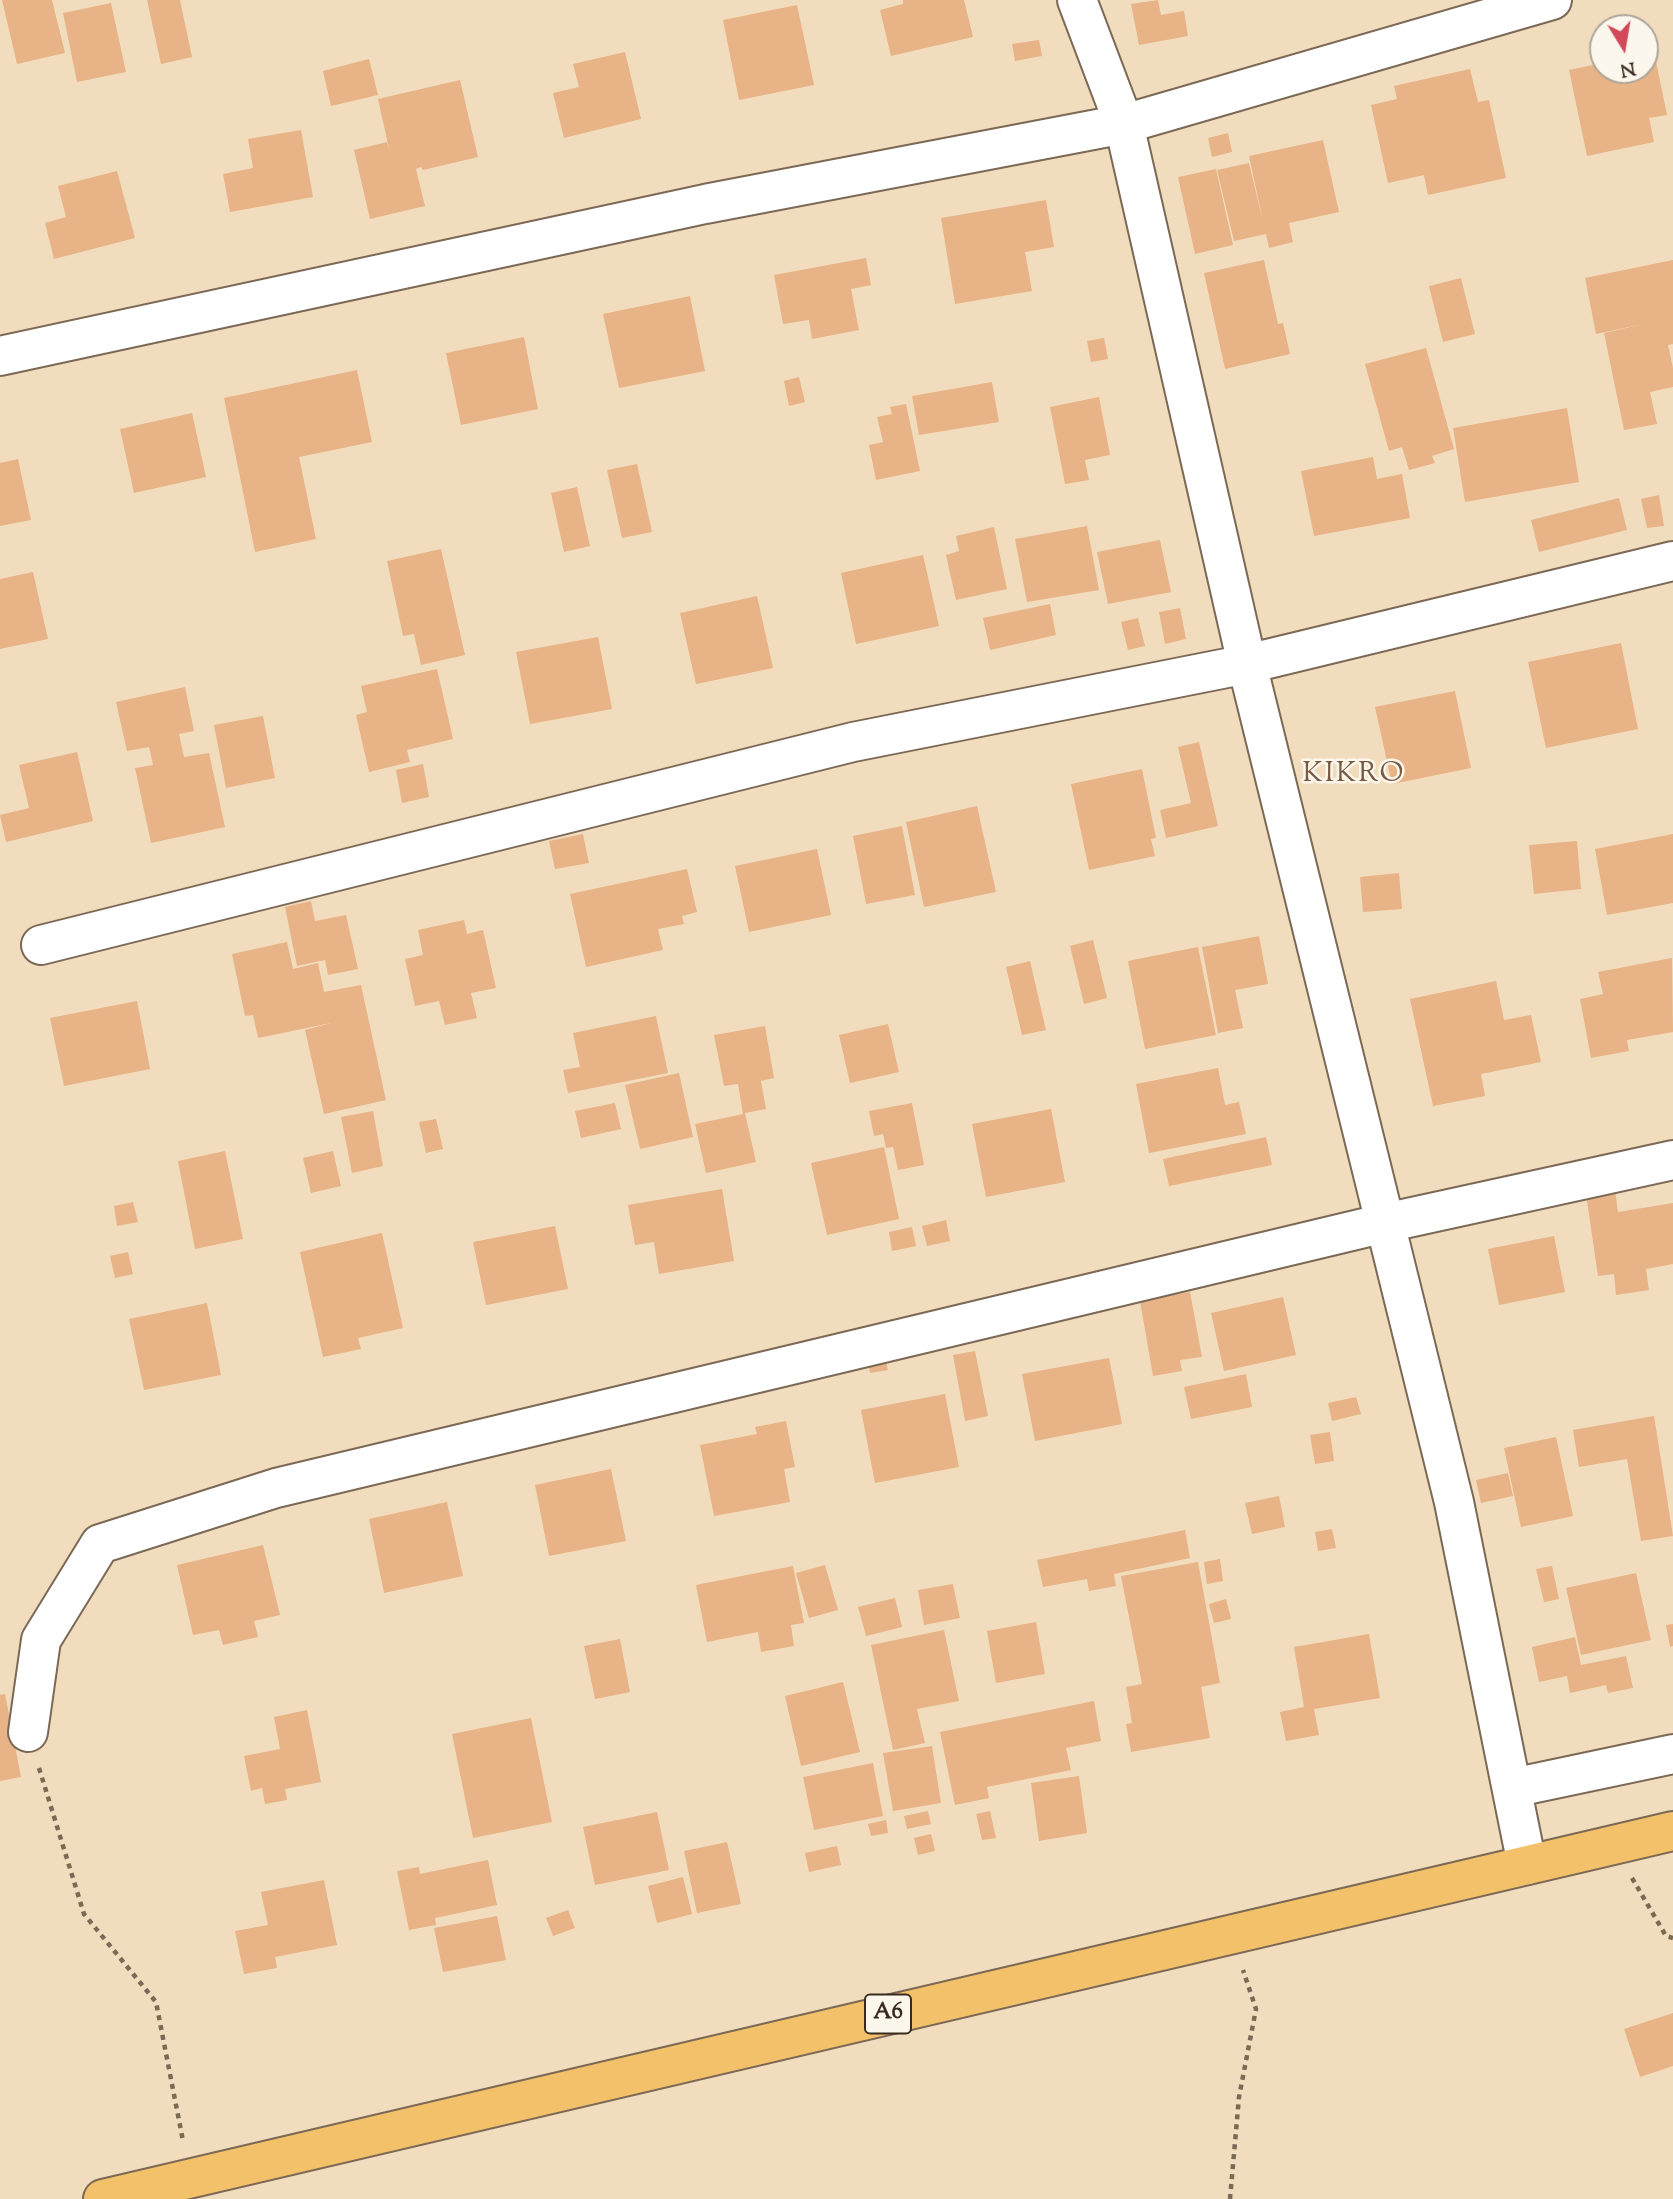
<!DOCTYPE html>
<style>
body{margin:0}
#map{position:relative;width:1673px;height:2199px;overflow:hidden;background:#f1ddbd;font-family:"Sorts Mill Goudy",serif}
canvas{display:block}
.north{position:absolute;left:1589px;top:14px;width:70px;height:70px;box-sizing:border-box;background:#fbf7ec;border:2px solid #aea59a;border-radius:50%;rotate:169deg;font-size:19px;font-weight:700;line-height:28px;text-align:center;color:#3b2a1e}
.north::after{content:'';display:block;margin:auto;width:24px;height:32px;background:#d1495b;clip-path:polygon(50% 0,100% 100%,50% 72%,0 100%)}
</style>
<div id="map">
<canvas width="1673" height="2199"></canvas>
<div class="north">N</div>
</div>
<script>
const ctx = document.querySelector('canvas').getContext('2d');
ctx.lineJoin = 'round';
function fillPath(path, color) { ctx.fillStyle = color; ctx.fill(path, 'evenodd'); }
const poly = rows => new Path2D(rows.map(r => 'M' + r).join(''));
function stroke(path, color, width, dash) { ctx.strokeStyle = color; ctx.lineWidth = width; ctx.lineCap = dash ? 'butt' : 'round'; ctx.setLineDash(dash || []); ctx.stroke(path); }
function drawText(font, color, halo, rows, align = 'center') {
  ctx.font = font + ' "Sorts Mill Goudy",serif'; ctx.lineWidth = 5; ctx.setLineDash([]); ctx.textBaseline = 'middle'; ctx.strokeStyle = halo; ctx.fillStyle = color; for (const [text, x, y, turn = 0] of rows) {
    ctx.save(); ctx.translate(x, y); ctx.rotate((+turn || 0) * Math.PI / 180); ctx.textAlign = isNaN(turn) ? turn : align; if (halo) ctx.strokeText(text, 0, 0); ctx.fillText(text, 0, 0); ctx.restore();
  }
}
const building = poly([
 [2,0,52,0,65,53,17,64],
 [147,0,180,0,192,57,161,64],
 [903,0,964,0,973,37,891,56,880,10,903,4],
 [1158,0,1161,15,1184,11,1188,36,1139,45,1131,4],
 [111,3,126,72,77,82,63,13],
 [797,5,814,85,739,100,723,20],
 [1039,40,1042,56,1015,61,1012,44],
 [625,52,641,119,564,138,553,93,579,87,573,64],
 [1654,52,1667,115,1649,118,1654,142,1587,156,1569,70,1603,63,1603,70,1645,70,1645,54],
 [369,59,378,95,331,106,323,71],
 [1470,69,1478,102,1489,100,1506,178,1428,195,1424,175,1388,183,1371,105,1397,99,1394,86],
 [460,80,478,157,423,170,421,167,416,169,425,206,370,219,354,150,387,142,390,153,378,99],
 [301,130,313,197,230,212,223,174,253,168,248,139],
 [1228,133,1232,152,1212,157,1208,138],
 [1323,140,1339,212,1289,223,1293,242,1269,248,1266,234,1234,241,1217,170,1249,163,1264,226,1249,156],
 [1216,169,1233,245,1195,254,1178,177],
 [117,171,135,238,54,259,45,223,66,217,58,186],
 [1046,200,1054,247,1025,252,1032,291,955,304,941,218],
 [866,258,871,285,851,289,859,330,812,339,809,320,783,324,774,275],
 [1264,260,1278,324,1283,323,1290,354,1225,369,1204,273],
 [1673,260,1673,344,1668,345,1673,368,1673,387,1650,392,1657,424,1624,430,1604,333,1648,323,1596,334,1585,278],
 [1461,278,1475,334,1443,342,1429,286],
 [690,296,705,371,619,388,603,314],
 [524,337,538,409,461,425,446,353],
 [1104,338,1108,359,1091,362,1087,341],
 [1426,348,1454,449,1432,456,1435,463,1409,470,1402,447,1389,451,1365,364],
 [357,370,372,442,299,457,316,539,255,552,224,398],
 [799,377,805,402,789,406,784,381],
 [992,382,999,422,919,435,912,396],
 [1099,397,1110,455,1085,460,1089,480,1065,484,1050,407],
 [906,404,920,471,876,480,869,445,883,442,877,417,892,414,890,407],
 [1567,408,1579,482,1465,502,1453,428],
 [192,413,206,477,134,493,120,429],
 [1373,457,1377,479,1402,474,1410,518,1314,536,1301,471],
 [18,459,31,520,0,526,0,463],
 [637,464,652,532,622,538,607,470],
 [577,487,590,546,564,552,551,493],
 [1659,495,1664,526,1647,528,1641,499],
 [1619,498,1627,530,1539,552,1531,520],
 [1087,526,1099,590,1027,602,1015,539],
 [994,527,1007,589,956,600,946,555,959,551,956,536],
 [1160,540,1171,592,1108,604,1097,552],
 [441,549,465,655,421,665,414,634,403,636,387,561],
 [923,555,939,626,856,644,841,573],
 [33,572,48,639,0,649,0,579],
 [757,596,773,668,696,684,680,613],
 [1050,604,1056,635,990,650,983,618],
 [1180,608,1186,639,1165,644,1159,612],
 [1138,618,1145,646,1128,650,1121,622],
 [598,637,612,709,530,724,516,652],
 [1621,643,1638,729,1546,748,1528,662],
 [437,669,453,739,407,750,410,762,369,772,356,715,367,712,361,686],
 [185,687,194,731,179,734,184,757,209,753,225,827,151,843,135,768,153,765,149,747,127,751,116,702],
 [1455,691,1471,768,1392,784,1375,707],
 [263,716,275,778,226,788,214,725],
 [1199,742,1218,826,1166,838,1160,810,1191,803,1178,747],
 [77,752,93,821,6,842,0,815,29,808,19,765],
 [423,764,429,797,402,803,396,770],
 [1142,769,1156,838,1151,839,1155,856,1089,870,1071,784],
 [977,806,996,892,924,907,906,822],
 [902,826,915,895,866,904,853,836],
 [583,834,589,863,555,869,549,841],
 [1673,834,1673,903,1607,915,1595,849],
 [1577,841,1581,889,1534,894,1529,845],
 [817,849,831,915,749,932,735,866],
 [687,869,697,912,682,916,684,924,658,929,663,950,586,967,570,894],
 [1399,873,1402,909,1363,912,1360,877],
 [311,901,315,921,346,915,358,969,328,975,325,960,297,966,285,907],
 [464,920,467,934,483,930,496,988,471,993,477,1018,445,1025,439,1001,415,1006,405,959,423,955,418,930],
 [1259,936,1268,984,1235,990,1243,1028,1218,1033,1202,947],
 [1093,940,1107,998,1084,1004,1070,946],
 [287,942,293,969,318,963,324,992,361,985,386,1100,324,1114,305,1030,331,1023,258,1038,253,1015,245,1016,232,954],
 [1198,947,1216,1035,1145,1049,1128,961],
 [1672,958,1673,1032,1627,1040,1629,1051,1591,1058,1580,999,1603,994,1598,972],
 [1030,961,1046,1030,1022,1035,1006,967],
 [1496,981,1504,1020,1531,1015,1541,1062,1481,1074,1485,1096,1433,1106,1410,999],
 [137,1001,150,1069,64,1086,50,1018],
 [656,1016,668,1073,568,1093,563,1070,580,1067,573,1033],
 [888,1024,899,1072,850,1083,839,1035],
 [765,1026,774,1078,761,1081,766,1109,745,1113,756,1162,706,1173,695,1124,743,1114,738,1084,724,1086,714,1035],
 [1218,1068,1225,1105,1239,1102,1246,1134,1149,1153,1136,1084],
 [679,1073,693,1137,640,1149,625,1085],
 [615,1103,621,1129,581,1138,575,1111],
 [912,1103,924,1165,898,1170,893,1147,886,1148,883,1134,874,1136,869,1111],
 [1051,1109,1065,1182,986,1197,972,1124],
 [373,1111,383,1166,352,1173,341,1117],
 [436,1119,443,1149,426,1153,419,1122],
 [1266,1137,1272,1165,1169,1186,1163,1159],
 [884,1147,899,1219,827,1235,811,1163],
 [225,1151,243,1239,195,1249,178,1161],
 [333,1151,341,1186,311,1193,303,1158],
 [722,1189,734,1261,659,1274,654,1242,635,1245,628,1205],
 [1615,1190,1618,1212,1673,1203,1673,1264,1646,1269,1649,1290,1616,1295,1614,1274,1598,1276,1586,1194],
 [133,1202,138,1222,117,1226,114,1206],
 [946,1220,950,1241,927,1246,922,1226],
 [555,1226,568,1289,486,1305,473,1242],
 [912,1227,916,1246,892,1251,889,1232],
 [382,1233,403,1328,358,1338,361,1349,323,1357,300,1252],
 [1554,1236,1565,1292,1499,1305,1488,1249],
 [128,1252,133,1274,115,1278,110,1256],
 [1190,1292,1202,1357,1180,1360,1182,1371,1153,1376,1140,1301],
 [1283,1297,1296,1355,1224,1371,1211,1313],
 [207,1303,221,1375,144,1390,129,1319],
 [883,1349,888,1370,870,1373,866,1352],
 [975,1351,988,1416,965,1421,953,1355],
 [1109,1358,1122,1424,1035,1441,1022,1374],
 [1246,1374,1252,1407,1191,1419,1184,1387],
 [945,1394,959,1467,875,1483,861,1410],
 [1356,1397,1361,1414,1332,1421,1328,1403],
 [1654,1416,1673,1536,1641,1541,1627,1459,1579,1467,1573,1430],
 [786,1421,795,1467,784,1469,790,1502,714,1516,700,1445,757,1434,755,1427],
 [1330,1432,1334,1461,1315,1464,1310,1435],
 [1556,1437,1573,1516,1521,1527,1504,1448],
 [611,1469,626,1541,549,1556,535,1485],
 [1508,1473,1513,1496,1481,1503,1476,1480],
 [1279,1496,1285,1527,1252,1534,1245,1503],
 [447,1502,463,1576,384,1593,369,1519],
 [1332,1529,1336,1548,1318,1551,1315,1532],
 [1185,1530,1190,1558,1114,1574,1116,1586,1089,1591,1087,1579,1043,1587,1037,1560],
 [263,1545,280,1615,254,1621,258,1637,223,1645,219,1630,193,1635,177,1565],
 [1220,1559,1223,1581,1207,1584,1204,1562],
 [1198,1562,1220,1683,1201,1687,1210,1738,1131,1752,1126,1724,1132,1723,1126,1687,1142,1684,1121,1576],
 [825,1565,838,1610,809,1618,796,1573],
 [793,1566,804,1623,791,1625,794,1646,761,1652,758,1632,707,1642,696,1585],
 [1552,1566,1559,1599,1544,1602,1536,1569],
 [1636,1573,1651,1640,1581,1655,1566,1588],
 [953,1584,960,1618,924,1625,918,1590],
 [895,1598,902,1627,866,1636,858,1607],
 [1226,1599,1231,1619,1214,1623,1209,1604],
 [1036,1622,1045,1674,996,1683,987,1631],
 [1673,1624,1673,1646,1670,1647,1666,1625],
 [944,1630,959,1701,917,1709,925,1743,893,1750,871,1645],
 [1369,1634,1380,1698,1314,1709,1319,1735,1286,1741,1280,1712,1304,1707,1294,1647],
 [1575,1637,1581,1665,1626,1656,1633,1688,1608,1693,1606,1685,1570,1693,1567,1676,1539,1682,1532,1647],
 [620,1639,630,1692,595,1699,584,1646],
 [843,1682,860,1752,801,1766,785,1696],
 [5,1694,21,1777,0,1781,0,1695],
 [1094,1701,1101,1741,1066,1748,1071,1770,987,1787,989,1798,955,1805,940,1732],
 [307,1710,321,1782,285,1789,287,1800,265,1804,262,1788,251,1791,244,1756,280,1749,274,1717],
 [531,1718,552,1822,473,1838,452,1734],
 [932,1746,941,1803,893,1811,883,1753],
 [873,1763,883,1816,814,1830,803,1777],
 [1079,1776,1087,1833,1039,1841,1031,1783],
 [928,1811,931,1824,907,1829,904,1816],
 [990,1811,996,1838,982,1840,976,1814],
 [657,1812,669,1870,595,1885,583,1827],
 [886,1820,888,1833,871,1836,868,1824],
 [931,1834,935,1851,918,1855,914,1838],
 [727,1842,741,1904,697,1913,684,1851],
 [837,1846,841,1865,809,1872,805,1853],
 [488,1860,497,1905,435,1918,436,1925,409,1930,397,1871,419,1867,420,1874],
 [683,1877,692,1914,657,1923,648,1886],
 [324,1880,337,1945,275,1957,277,1968,244,1974,235,1931,268,1925,261,1892],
 [568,1910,575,1928,553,1936,546,1918],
 [497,1916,506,1960,443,1972,434,1928],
 [1673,2013,1673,2066,1640,2077,1624,2029]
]);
const path = poly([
 [39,1768,84,1914,156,2002,183,2141],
 [1632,1878,1666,1936,1673,1938],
 [1230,2199,1239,2097,1256,2009,1243,1970]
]);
const minor = poly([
 [1077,0,1124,124,1247,664,1454,1502,1527,1865],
 [0,356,705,204,1124,124,1552,0],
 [41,945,853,742,1247,664,1673,561],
 [28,1732,41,1640,100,1544,276,1488,1385,1223,1673,1160],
 [1512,1788,1673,1754]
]);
const highway = poly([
 [103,2199,1673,1831]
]);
const shields = [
 [888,2014,46]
];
const shieldNames = [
 ["A6",888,2014]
];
const quarterNames = [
 ["KIKRO",1354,776]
];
fillPath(building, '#e8b386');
stroke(minor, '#7b6956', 42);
stroke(highway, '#7b6956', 42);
stroke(path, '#7b6956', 4.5, [5, 5]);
stroke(minor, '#fff', 38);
stroke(highway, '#f4c16b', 38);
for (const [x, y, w] of shields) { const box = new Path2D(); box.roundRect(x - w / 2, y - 19.5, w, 39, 5); ctx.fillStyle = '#fbf7ec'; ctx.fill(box); stroke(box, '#3b2a1e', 2); }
drawText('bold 23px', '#3b2a1e', null, shieldNames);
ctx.letterSpacing = '2px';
drawText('28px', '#785a42', '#fbf7ec', quarterNames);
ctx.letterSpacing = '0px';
</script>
